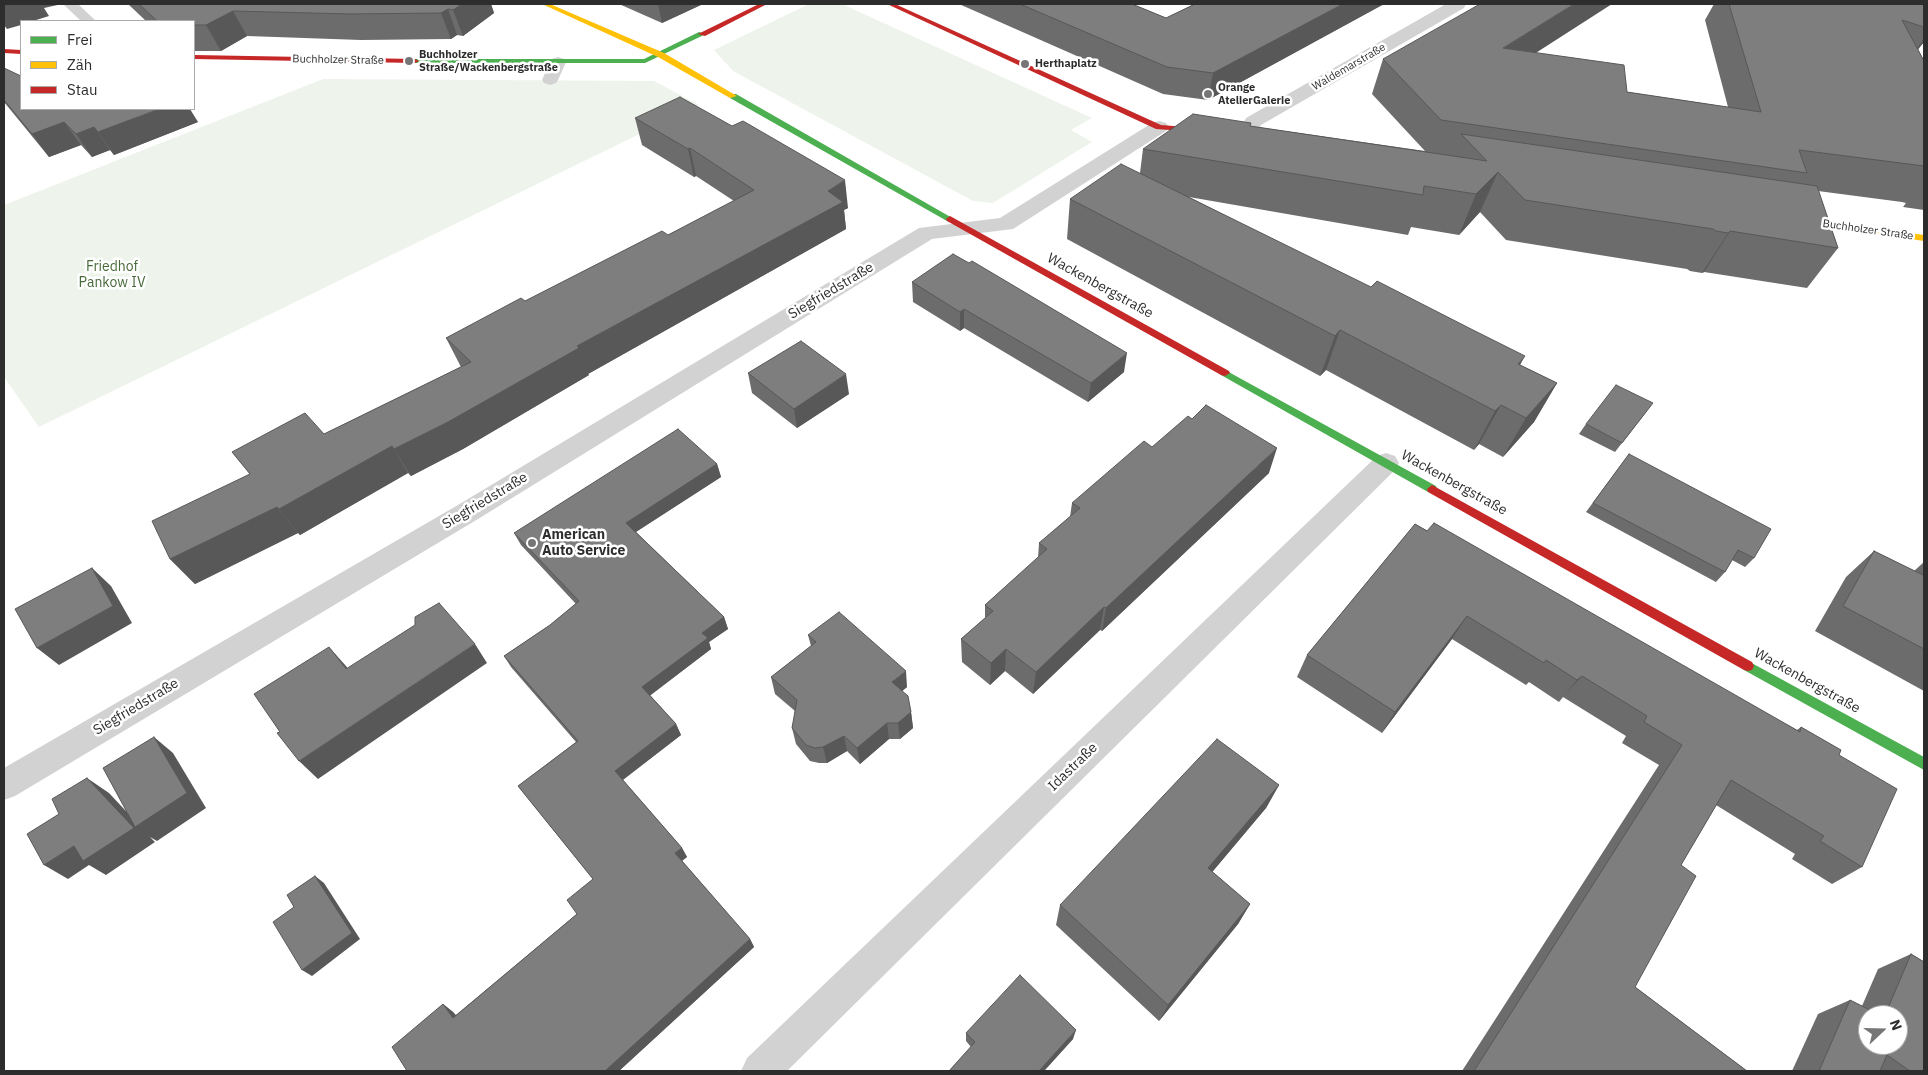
<!DOCTYPE html>
<meta charset="utf-8">
<style>
body{margin:0}
#map{position:relative;width:1928px;height:1075px;overflow:hidden;background:#fff;font-family:"IBM Plex Sans",sans-serif}
canvas{display:block}
.frame{position:absolute;inset:0;border:5px solid #2d2d2d;pointer-events:none}
.legend{position:absolute;left:20px;top:20px;width:175px;height:90px;box-sizing:border-box;background:#fff;border:1px solid #ababab;margin:0;padding:6px 9px;list-style:none;font-size:15px;color:#2d2d2d}
.legend li{display:flex;align-items:center;gap:10px;height:25px}
.legend b{width:25px;border:1px solid #ababab}
.north{position:absolute;left:1858px;top:1005px;width:50px;height:50px;box-sizing:border-box;background:#fff;border:1px solid #ababab;border-radius:50%;rotate:69deg;font-size:14px;font-weight:700;line-height:20px;text-align:center;color:#2d2d2d}
.north::after{content:'';display:block;margin:auto;width:18px;height:22px;background:#767676;clip-path:polygon(50% 0,100% 100%,50% 72%,0 100%)}
</style>
<div id="map">
<canvas width="1928" height="1075"></canvas>
<div class="frame"></div>
<ul class="legend">
<li><b style="height:6px;background:#4caf50"></b>Frei</li>
<li><b style="height:6px;background:#ffc107"></b>Zäh</li>
<li><b style="height:6px;background:#c62828"></b>Stau</li>
</ul>
<div class="north">N</div>
</div>
<script>
const ctx = document.querySelector('canvas').getContext('2d');
ctx.lineJoin = 'round';
function fillPath(path, color) { ctx.fillStyle = color; ctx.fill(path, 'evenodd'); }
const poly = rows => new Path2D(rows.map(r => 'M' + r).join(''));
function stroke(path, color, width, dash) { ctx.strokeStyle = color; ctx.lineWidth = width; ctx.lineCap = dash ? 'butt' : 'round'; ctx.setLineDash(dash || []); ctx.stroke(path); }
function drawText(font, color, halo, rows, align = 'center') {
  ctx.font = font + ' "IBM Plex Sans",sans-serif'; ctx.lineWidth = 5; ctx.setLineDash([]); ctx.textBaseline = 'middle'; ctx.strokeStyle = halo; ctx.fillStyle = color; for (const [text, x, y, turn = 0] of rows) {
    ctx.save(); ctx.translate(x, y); ctx.rotate((+turn || 0) * Math.PI / 180); ctx.textAlign = isNaN(turn) ? turn : align; if (halo) ctx.strokeText(text, 0, 0); ctx.fillText(text, 0, 0); ctx.restore();
  }
}
const green = poly([
 [809,4,842,4,1092,118,1071,130,1092,142,993,203,973,201,733,71,714,50],
 [323,79,654,81,699,105,39,427,4,377,4,205]
]);
const lane = poly([
 [63,4,78,4,96,21,81,21,63,4],
 [558,57,564,59,566,62,558,80,556,83,550,85,544,83,542,80,550,62,552,59,558,57]
]);
const street = poly([
 [1446,4,1466,4,1464,8,1261,125,1254,140,1247,142,1240,140,1237,136,1246,118,1446,4],
 [1159,121,1166,123,1169,127,1166,131,1013,229,932,239,478,519,15,796,4,800,4,768,458,505,919,228,1000,218,1152,123,1159,121],
 [1386,453,1395,456,1399,463,1395,470,787,1071,741,1071,747,1058,1377,456,1386,453]
]);
const fast = poly([
 [699,32,706,34,645,63,415,63,411,61,415,59,644,59,699,32],
 [730,94,736,94,954,219,950,222,947,221,730,98,730,94],
 [1225,370,1436,486,1437,489,1436,492,1428,492,1221,375,1220,373,1225,370],
 [1748,661,1924,757,1924,770,1744,670,1742,666,1744,662,1748,661]
]);
const slow = poly([
 [542,4,550,4,664,53,737,96,730,98,658,57,542,4],
 [1792,216,1924,235,1924,241,1789,221,1789,217,1792,216]
]);
const jam = poly([
 [759,4,767,4,705,36,698,34,759,4],
 [887,4,895,4,1161,125,1211,129,1215,131,1211,133,1156,129,887,4],
 [4,49,21,50,21,54,4,53,4,49],
 [194,55,415,59,419,61,415,63,194,59,194,55],
 [950,216,1229,371,1230,373,1225,376,1221,375,947,221,946,219,950,216],
 [1432,485,1752,662,1754,666,1752,670,1748,671,1744,670,1428,492,1427,489,1432,485]
]);
const wall = poly([
 [128,4,491,4,494,13,463,36,457,35,451,39,361,40,247,36,221,51,194,51,194,21,146,21],
 [619,4,703,4,662,23],
 [959,4,1132,4,1166,18,1195,4,1384,4,1208,100,1163,94],
 [1714,4,1924,4,1924,42,1918,49,1924,61,1924,210,1903,207,1906,203,1902,202,1818,191,1838,248,1807,288,1704,272,1702,273,1690,271,1687,269,1506,240,1480,212,1459,235,1411,227,1408,235,1189,197,1520,365,1557,383,1534,422,1503,457,1479,444,1474,450,1326,370,1320,376,1067,239,1070,199,1140,173,1143,149,1250,126,1425,151,1372,94,1383,59,1536,53,1627,92,1728,107,1705,20],
 [4,68,21,109,198,122,114,155,110,150,92,157,81,145,49,157,4,102],
 [635,118,848,208,844,210,846,229,588,374,589,375,463,449,411,476,408,473,300,535,298,533,195,584,170,559,250,474,232,452,324,434,461,367,446,338,668,235,734,201,696,176,694,177,642,145],
 [969,263,1124,372,1088,402,964,328,960,331,913,302,912,282],
 [748,373,849,394,797,428,752,393],
 [1646,412,1615,452,1579,434,1586,424],
 [1152,447,1269,473,1102,631,1100,630,1033,694,1005,671,990,685,962,662,961,639,985,618,985,605,1038,558,1039,543,1070,517,1072,503],
 [1629,454,1754,558,1745,567,1732,560,1725,572,1716,582,1586,512],
 [717,464,721,477,636,532,724,617,728,629,709,642,711,649,650,695,676,724,681,735,623,780,682,848,687,857,682,861,750,939,754,947,619,1071,407,1071,443,1004,453,1012,456,1015,577,914,593,879,518,786,576,742,511,667,504,656,550,625,576,604,521,545,514,533],
 [1415,524,1797,730,1801,727,1839,755,1862,867,1832,884,1792,859,1795,854,1716,805,1681,865,1635,987,1747,1071,1462,1071,1659,765,1622,743,1626,736,1563,697,1559,702,1529,682,1526,685,1452,639,1382,733,1297,677,1307,655],
 [1874,551,1914,571,1924,562,1924,691,1815,631,1846,577],
 [808,635,907,687,902,691,911,712,913,728,900,739,889,739,860,764,847,751,827,763,819,763,810,761,796,744,792,728,795,711,775,694,771,677,811,646],
 [1279,785,1266,808,1212,872,1250,904,1238,924,1159,1021,1056,925,1060,905],
 [1911,954,1923,961,1924,958,1924,1071,1792,1071,1818,1014,1850,1000,1862,1006,1878,969],
 [1868,1015,1898,1015,1868,1045],
 [966,1033,1073,1039,1044,1071,949,1071,971,1047,966,1041]
]);
const shadedWall = poly([
 [4,4,62,4,44,8,49,16,33,21,21,21,21,25,7,29,4,25],
 [462,4,491,4,494,13,463,36,453,10],
 [658,4,703,4,662,23],
 [1343,4,1384,4,1208,100,1213,73],
 [1574,4,1612,4,1489,83,1503,48],
 [448,9,457,35,451,39,441,13],
 [233,11,247,36,221,51,206,25],
 [1924,38,1924,42,1907,63],
 [159,109,190,109,198,122,114,155,98,132],
 [64,122,81,145,49,157,32,134],
 [94,127,110,150,92,157,76,134],
 [690,148,696,176,694,177,688,149],
 [1498,172,1480,212,1459,235,1476,194],
 [845,180,848,208,844,210,846,229,588,374,589,375,463,449,411,476,394,449,577,346],
 [1730,231,1704,272,1702,273,1728,233],
 [964,309,964,328,960,331,960,312],
 [1340,330,1326,370,1320,376,1335,336],
 [1127,353,1124,372,1088,402,1091,383],
 [1525,356,1503,396,1518,364],
 [846,374,849,394,797,428,794,409],
 [1557,383,1534,422,1503,457,1526,418],
 [1501,405,1479,444,1474,450,1495,411],
 [392,446,408,473,300,535,279,509],
 [1277,448,1269,473,1102,631,1106,608],
 [717,464,721,477,631,535,626,523],
 [277,507,298,533,195,584,170,559],
 [92,568,111,586,132,623,59,665,37,648],
 [1104,607,1100,630,1033,694,1036,672],
 [1467,616,1452,639,1382,733,1395,712],
 [724,617,728,629,709,642,711,649,647,698,642,687,702,633],
 [475,644,487,663,318,779,299,761],
 [329,647,346,666,362,688,346,669],
 [1006,649,1005,671,990,685,991,663],
 [906,671,907,687,894,698,892,682],
 [1582,676,1563,697,1559,702,1577,680],
 [911,712,913,728,900,739,898,723],
 [887,723,889,739,860,764,857,748],
 [676,724,681,735,621,781,615,771],
 [844,736,847,751,827,763,823,747],
 [154,737,173,753,206,808,157,841,150,837,155,842,106,875,89,865,68,879,44,865,87,778,109,793,139,825],
 [1279,785,1266,808,1198,889,1208,868],
 [682,848,687,857,680,862,675,853],
 [315,876,324,883,360,939,312,976,302,970],
 [1250,904,1238,924,1159,1021,1168,1005],
 [750,939,754,947,619,1071,605,1071],
 [443,1004,453,1012,463,1025,453,1018],
 [1076,1030,1073,1039,1044,1071,1039,1071]
]);
const building = poly([
 [139,4,462,4,453,10,448,9,441,13,350,14,233,11,206,25,194,25,194,21,157,21,139,4],
 [1020,4,1132,4,1166,18,1195,4,1343,4,1213,73,1167,67,1020,4],
 [1480,4,1574,4,1503,48,1624,65,1627,92,1761,112,1729,4,1924,4,1924,27,1902,20,1924,61,1924,166,1799,150,1807,173,1441,120,1383,59,1480,4],
 [4,68,21,76,21,109,159,109,98,132,94,127,76,134,64,122,32,134,4,100,4,68],
 [680,97,732,126,743,121,845,180,828,191,843,202,577,346,579,348,448,422,394,449,392,446,279,509,277,507,170,559,152,521,250,474,232,452,305,413,324,434,471,362,446,338,521,298,525,301,662,231,668,235,754,190,690,148,688,149,635,118,680,97],
 [1193,114,1251,123,1250,126,1487,161,1461,134,1817,186,1838,248,1730,231,1728,233,1716,231,1713,229,1525,200,1498,172,1476,194,1424,186,1423,195,1143,149,1193,114],
 [1121,164,1371,287,1377,281,1471,329,1525,356,1518,364,1557,383,1526,418,1501,405,1495,411,1340,330,1335,336,1070,199,1121,164],
 [953,254,969,263,972,261,1127,353,1091,383,964,309,960,312,912,282,953,254],
 [801,341,846,374,794,409,748,373,801,341],
 [1616,385,1653,403,1622,443,1586,424,1616,385],
 [1206,405,1277,448,1106,608,1104,607,1036,672,1006,649,991,663,961,639,993,611,985,605,1047,549,1039,543,1080,508,1072,503,1144,441,1152,447,1188,416,1192,419,1206,405],
 [678,429,717,464,626,523,724,617,702,633,708,638,642,687,676,724,615,771,682,848,675,853,750,939,605,1071,407,1071,392,1047,443,1004,453,1018,577,914,567,900,593,879,518,786,578,741,504,656,550,625,579,601,514,533,678,429],
 [1629,454,1771,529,1754,558,1738,550,1725,572,1593,503,1629,454],
 [1434,523,1800,732,1801,727,1841,750,1839,755,1897,789,1862,867,1820,841,1824,836,1731,780,1681,865,1696,876,1635,987,1747,1071,1474,1071,1682,745,1644,722,1647,716,1582,676,1577,680,1546,660,1544,663,1467,616,1395,712,1307,655,1415,524,1427,531,1434,523],
 [1874,551,1923,575,1924,574,1924,649,1843,606,1874,551],
 [92,568,113,606,37,648,15,609,92,568],
 [439,603,475,644,299,761,277,733,280,732,254,694,329,647,346,669,415,625,415,617,439,603],
 [839,612,906,671,892,682,908,696,911,712,898,723,887,723,857,748,844,736,823,747,815,748,806,745,792,728,797,700,771,677,816,642,808,635,839,612],
 [154,737,187,793,135,827,103,768,154,737],
 [1217,739,1279,785,1208,868,1250,904,1168,1005,1060,905,1217,739],
 [87,778,134,828,83,861,74,846,44,865,27,834,59,814,52,799,87,778],
 [315,876,352,933,302,970,273,922,294,907,287,895,315,876],
 [1911,954,1924,962,1924,1071,1910,1071,1887,1055,1880,1071,1819,1071,1850,1000,1880,1015,1868,1015,1868,1045,1898,1045,1898,1015,1885,1015,1911,954],
 [1020,975,1076,1030,1039,1071,949,1071,975,1042,966,1033,1020,975]
]);
const markers = [
 [409,61,5,"#767676"],
 [1025,64,5,"#767676"],
 [1208,94,5,"#767676"],
 [532,543,5,"#767676"]
];
const farPoinames = [
 ["Buchholzer",419,55],
 ["Straße/Wackenbergstraße",419,68],
 ["Herthaplatz",1035,64],
 ["Orange",1218,88],
 ["AtelierGalerie",1218,101]
];
const farStreetnames = [
 ["Buchholzer Straße",338,60,1],
 ["Waldemarstraße",1349,67,-30],
 ["Buchholzer Straße",1868,230,8]
];
const parkNames = [
 ["Friedhof",112,267],
 ["Pankow IV",112,283]
];
const streetNames = [
 ["Wackenbergstraße",1100,286,29],
 ["Siegfriedstraße",831,291,-31],
 ["Wackenbergstraße",1454,483,29],
 ["Siegfriedstraße",485,501,-31],
 ["Wackenbergstraße",1807,681,29],
 ["Siegfriedstraße",136,707,-31],
 ["Idastraße",1073,767,-44]
];
const poiNames = [
 ["American",542,535],
 ["Auto Service",542,551]
];
fillPath(green, '#eef4eb');
fillPath(lane, '#d2d2d2');
fillPath(street, '#d2d2d2');
fillPath(fast, '#4caf50');
fillPath(slow, '#ffc107');
fillPath(jam, '#c62828');
fillPath(wall, '#6c6c6c');
fillPath(shadedWall, '#585858');
fillPath(building, '#7e7e7e');
stroke(building, '#585858', 1);
for (const [x, y, r, color] of markers) { const dot = new Path2D(); dot.arc(x, y, r, 0, 2 * Math.PI); ctx.fillStyle = color; ctx.fill(dot); stroke(dot, '#fff', 2); }
drawText('bold 11px', '#2d2d2d', '#fff', farPoinames, 'left');
drawText('11px', '#2d2d2d', '#fff', farStreetnames);
drawText('14px', '#486a3a', '#fff', parkNames);
drawText('14px', '#2d2d2d', '#fff', streetNames);
drawText('bold 14px', '#2d2d2d', '#fff', poiNames, 'left');
</script>
